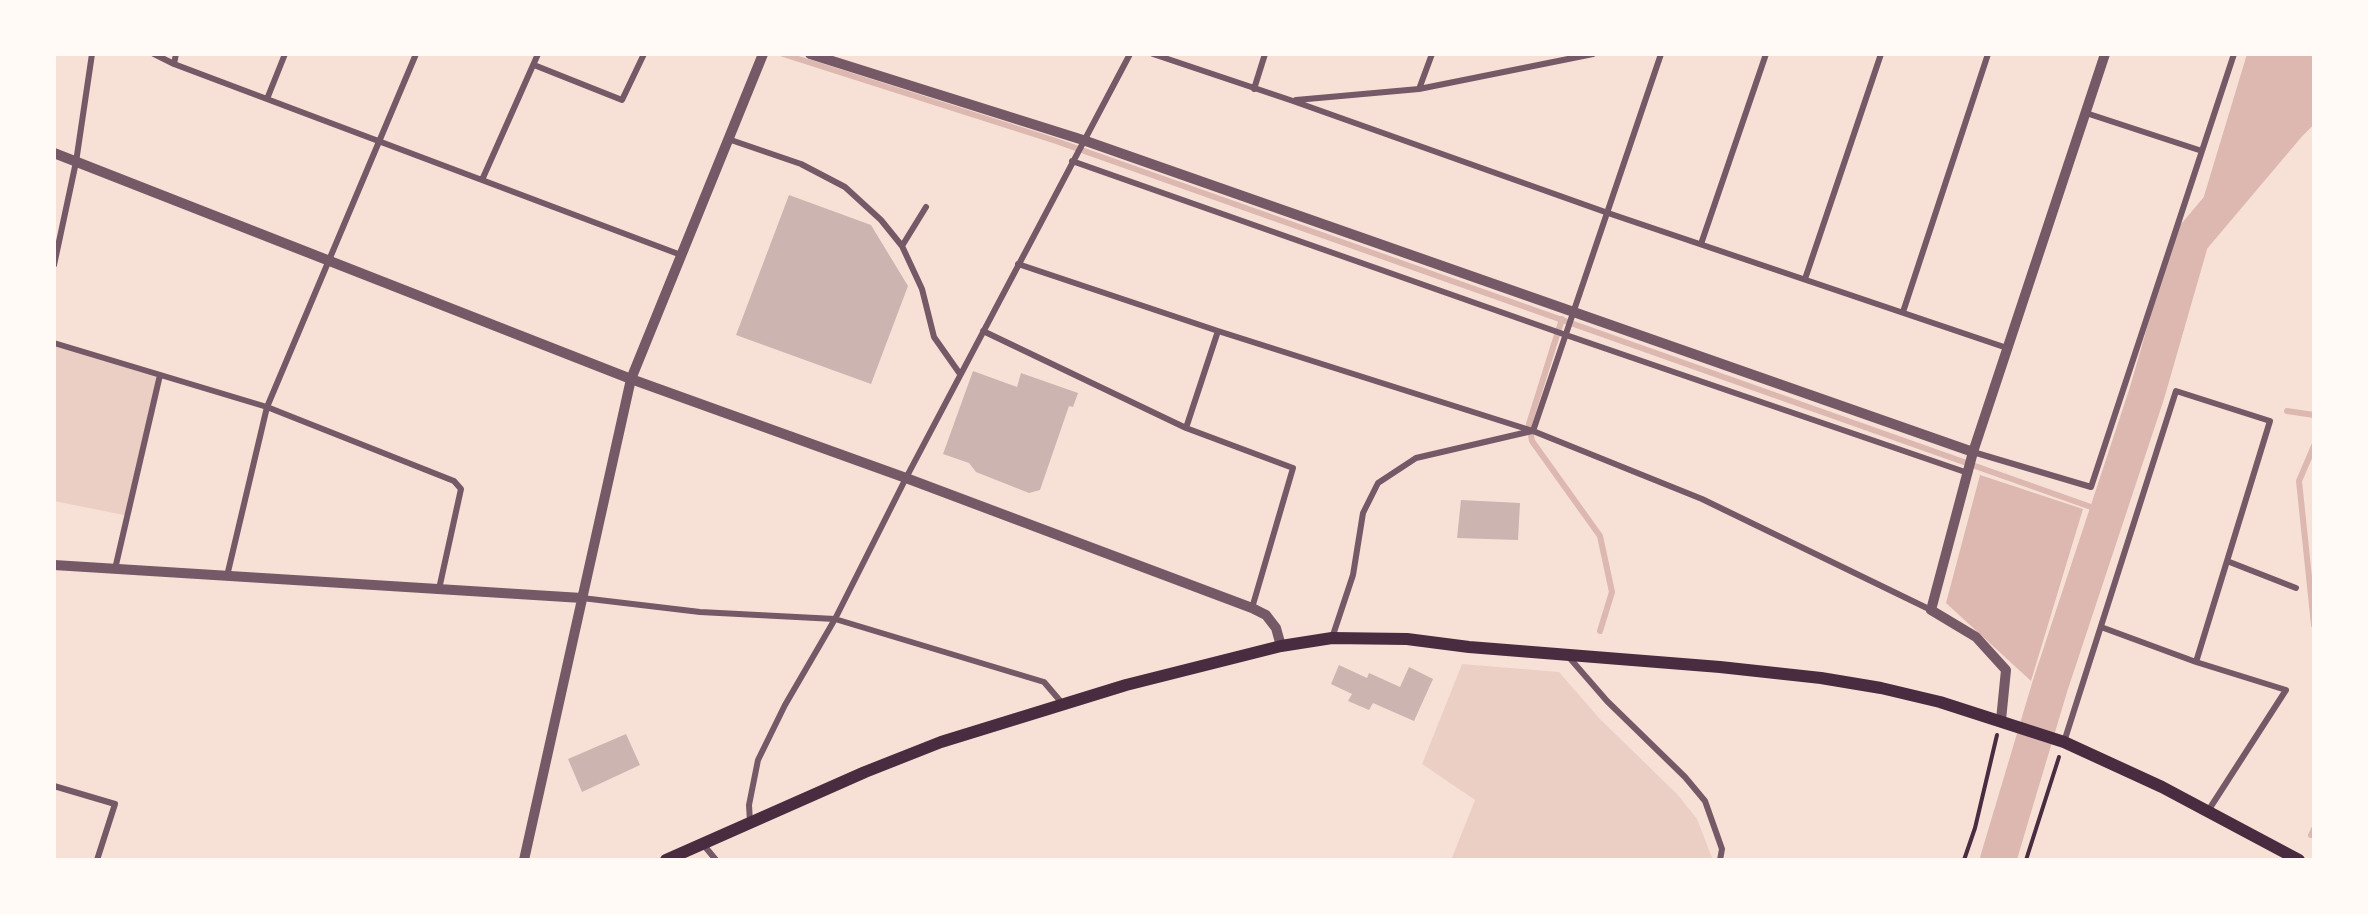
<!DOCTYPE html>
<style>
body{margin:0}
#map{position:relative;width:2368px;height:914px;overflow:hidden;background:#f7e1d7;font-family:"Golos Text",sans-serif}
canvas{display:block}
.frame{position:absolute;inset:0;border:56px solid #fffaf5;pointer-events:none}
</style>
<div id="map">
<canvas width="2368" height="914"></canvas>
<div class="frame"></div>
</div>
<script>
const ctx = document.querySelector('canvas').getContext('2d');
ctx.lineJoin = 'round';
function fillPath(path, color) { ctx.fillStyle = color; ctx.fill(path, 'evenodd'); }
const poly = rows => new Path2D(rows.map(r => 'M' + r).join(''));
function stroke(path, color, width, dash) { ctx.strokeStyle = color; ctx.lineWidth = width; ctx.lineCap = dash ? 'butt' : 'round'; ctx.setLineDash(dash || []); ctx.stroke(path); }
const green = poly([
 [54,343,160,375,129,516,54,501],
 [1462,664,1559,672,1600,719,1678,795,1697,819,1713,860,1451,860,1475,800,1422,764]
]);
const water = poly([
 [2247,54,2314,54,2314,89,2201,206],
 [1980,475,2083,509,2031,681,1946,603]
]);
const stream = poly([
 [783,54,1056,141,2108,513],
 [1562,319,1529,424,1532,441,1600,536,1612,592,1600,631],
 [2287,411,2314,415],
 [2314,446,2299,481,2314,625],
 [2311,835,2314,829]
]);
const river = poly([
 [1998,860,2050,686,2147,393,2191,240,2289,124,2314,99]
]);
const building = poly([
 [789,195,871,225,908,286,871,384,736,335],
 [973,371,1017,387,1021,373,1078,393,1073,407,1069,406,1040,490,1029,493,976,472,969,463,943,454],
 [1461,500,1520,503,1518,540,1457,538],
 [1339,665,1367,678,1369,673,1400,687,1409,667,1433,679,1414,721,1373,703,1369,710,1348,701,1352,694,1331,684],
 [626,734,640,765,582,792,568,759]
]);
const path = poly([
 [1964,860,1975,828,1997,735],
 [2026,860,2059,757]
]);
const minor = poly([
 [154,54,174,64,681,255],
 [1153,54,1293,101,1608,213,2007,348],
 [174,64,176,54],
 [534,65,622,100,644,54],
 [1254,89,1265,54],
 [1419,89,1432,54],
 [267,99,285,54],
 [1296,100,1419,89,1593,54],
 [2086,113,2202,151],
 [728,139,801,164,845,187,881,220,902,246,922,289,934,337,960,374],
 [1072,161,1566,335,1968,473],
 [482,180,538,54],
 [1701,244,1766,54],
 [902,246,926,207],
 [1018,264,1218,331,1533,431,1702,499,1931,610],
 [54,265,76,162,92,54],
 [1805,279,1881,54],
 [1903,312,1988,54],
 [983,331,1186,428,1293,468,1252,608],
 [54,343,267,407,454,481,461,489,439,589],
 [1186,428,1218,331],
 [1533,431,1661,54],
 [1973,452,2091,487,2234,54],
 [2227,561,2296,588],
 [115,569,160,375],
 [227,576,267,407,416,54],
 [582,598,700,612,835,619,1044,682,1062,703],
 [1332,638,1353,575,1363,513,1378,483,1416,458,1532,431],
 [1567,655,1607,701,1685,777,1705,801,1722,849,1720,860],
 [2196,662,2286,690,2208,811],
 [2064,742,2176,391,2270,421,2196,662,2101,627],
 [54,786,115,804,97,860],
 [750,822,749,805,758,760,785,705,835,619,906,478,1130,54],
 [702,843,716,860]
]);
const tertiary = poly([
 [810,54,1083,140,1973,452],
 [54,153,631,379,906,478,1252,608,1266,615,1276,628,1281,646],
 [54,565,582,598],
 [2001,720,2006,670,1976,637,1931,610,1973,452,2105,54],
 [524,860,631,379,763,54]
]);
const secondary = poly([
 [666,860,865,772,941,742,1126,685,1281,646,1332,638,1407,639,1469,647,1720,667,1821,678,1881,688,1940,702,2064,742,2162,787,2299,860]
]);
fillPath(green, '#ebcfc5');
fillPath(water, '#dcb8b0');
stroke(stream, '#dcb8b0', 6);
stroke(river, '#dcb8b0', 36);
fillPath(building, '#ccb4b1');
stroke(path, '#4a2c40', 4);
stroke(minor, '#755966', 6);
stroke(tertiary, '#755966', 10);
stroke(secondary, '#4a2c40', 12);
</script>
